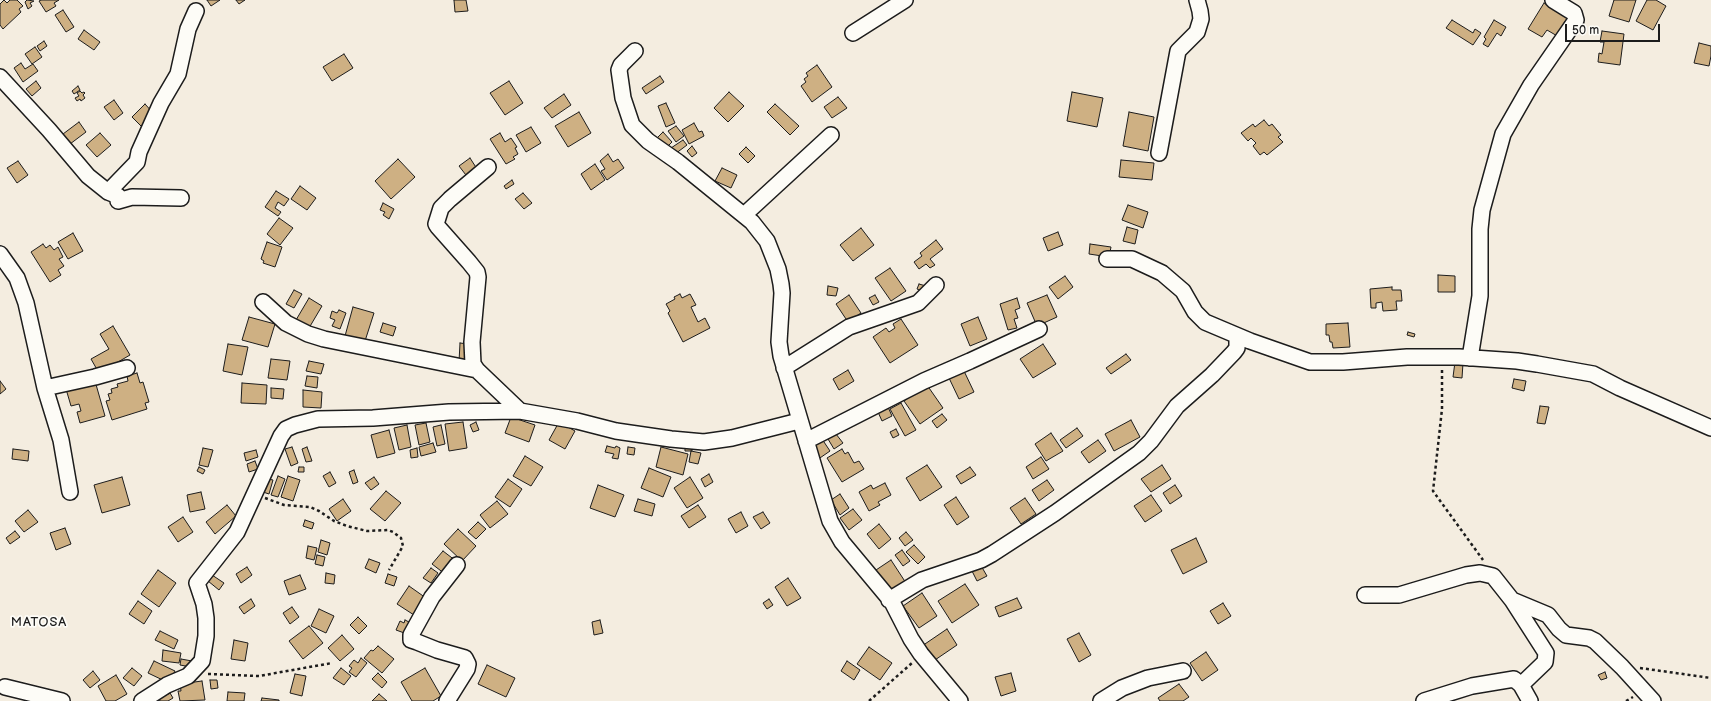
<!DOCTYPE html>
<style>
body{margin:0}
#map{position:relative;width:1711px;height:701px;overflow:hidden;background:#f4ede0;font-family:"Balsamiq Sans",sans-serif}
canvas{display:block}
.scale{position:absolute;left:1565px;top:24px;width:95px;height:18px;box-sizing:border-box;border:2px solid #1c1c1c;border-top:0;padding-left:5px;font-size:12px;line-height:14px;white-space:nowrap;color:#1c1c1c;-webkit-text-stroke:3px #fdfcf7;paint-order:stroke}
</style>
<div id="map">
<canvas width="1711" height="701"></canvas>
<div class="scale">50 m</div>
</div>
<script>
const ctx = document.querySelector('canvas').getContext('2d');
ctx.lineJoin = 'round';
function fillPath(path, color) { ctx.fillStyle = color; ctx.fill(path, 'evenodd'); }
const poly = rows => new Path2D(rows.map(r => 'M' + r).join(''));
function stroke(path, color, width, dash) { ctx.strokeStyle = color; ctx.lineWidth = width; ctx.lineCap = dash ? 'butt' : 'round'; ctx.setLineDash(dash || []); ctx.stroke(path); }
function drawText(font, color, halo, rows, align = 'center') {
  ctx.font = font + ' "Balsamiq Sans",sans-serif'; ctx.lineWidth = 3.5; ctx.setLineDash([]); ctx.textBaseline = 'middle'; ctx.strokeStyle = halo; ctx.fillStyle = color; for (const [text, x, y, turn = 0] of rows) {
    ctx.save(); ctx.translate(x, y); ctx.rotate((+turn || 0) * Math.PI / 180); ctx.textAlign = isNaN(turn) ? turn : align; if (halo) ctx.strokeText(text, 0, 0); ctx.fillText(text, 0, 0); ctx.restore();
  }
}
const building = poly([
 [4,0,7,3,10,0,17,0,23,6,19,9,21,12,3,29,0,25,0,4,4,0],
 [27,0,34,1,30,3,32,6,28,9,25,2,27,0],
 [41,0,59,0,54,3,56,6,46,12,39,1,41,0],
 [207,0,220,0,211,6,207,0],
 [236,0,245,0,239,4,236,0],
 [454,0,466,0,468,11,455,12,454,0],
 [1614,0,1636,0,1629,22,1609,16,1614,0],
 [1647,0,1656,0,1666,6,1653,30,1636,21,1647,0],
 [1544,3,1568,17,1564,23,1567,25,1559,37,1547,30,1542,37,1528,29,1544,3],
 [63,10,74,27,66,32,55,15,63,10],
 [1452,20,1473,33,1475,29,1481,33,1473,45,1446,28,1452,20],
 [1494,20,1506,27,1501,36,1497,33,1488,47,1483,44,1486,39,1484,37,1494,20],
 [84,30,100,42,94,50,78,39,84,30],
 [1602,31,1624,34,1620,65,1598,62,1599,53,1602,54,1604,42,1600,42,1602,31],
 [44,41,47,46,40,51,37,46,44,41],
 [1699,43,1711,46,1711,56,1709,66,1694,63,1699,43],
 [35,47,42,57,32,64,25,54,35,47],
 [344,54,353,68,332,81,323,67,344,54],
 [21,63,25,69,33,64,38,71,23,82,14,68,21,63],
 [817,65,832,87,812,102,801,86,806,82,804,79,808,76,806,73,817,65],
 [660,76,664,82,646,94,642,88,660,76],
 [36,81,41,88,32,96,26,89,36,81],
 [509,81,523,103,505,115,490,93,509,81],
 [78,86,80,90,74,94,72,91,78,86],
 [80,91,82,93,84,92,85,93,83,95,85,98,81,101,80,99,77,101,75,98,79,96,77,93,80,91],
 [729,92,744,106,728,122,714,108,729,92],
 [1072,92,1103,98,1097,127,1067,121,1072,92],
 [564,94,571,105,552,118,544,108,564,94],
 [838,97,847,108,832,118,824,107,838,97],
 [114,100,123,113,114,120,104,107,114,100],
 [666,103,675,123,666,127,658,106,666,103],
 [145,104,154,114,141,126,132,117,145,104],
 [775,104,799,126,790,135,767,112,775,104],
 [579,112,591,133,568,147,555,126,579,112],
 [1129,112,1154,117,1148,151,1123,146,1129,112],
 [1264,120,1269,126,1272,124,1281,135,1278,137,1283,142,1267,155,1264,152,1260,155,1253,146,1256,143,1251,138,1248,141,1241,133,1253,124,1255,127,1264,120],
 [79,122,86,132,70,144,63,134,79,122],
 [694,123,699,132,702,131,704,136,689,144,682,130,694,123],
 [676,126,684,136,676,142,668,131,676,126],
 [531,127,541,143,526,152,516,135,531,127],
 [663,132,672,142,666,148,656,139,663,132],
 [100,133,111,145,97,157,86,145,100,133],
 [500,133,505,142,511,138,517,147,515,148,518,154,513,157,515,159,506,164,490,139,500,133],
 [683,140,687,145,675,154,671,148,683,140],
 [692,146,697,153,692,157,687,151,692,146],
 [746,147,755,156,748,163,739,154,746,147],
 [608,154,613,162,618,159,624,168,607,180,601,171,605,169,600,161,608,154],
 [470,158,479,172,469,179,459,166,470,158],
 [398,159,415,177,391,199,375,181,398,159],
 [1121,160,1154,163,1152,180,1119,177,1121,160],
 [18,161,28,175,17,183,7,168,18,161],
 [595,164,605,180,591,190,581,174,595,164],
 [722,168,737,175,731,188,715,181,722,168],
 [512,180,514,184,506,189,504,186,512,180],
 [300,186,316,198,307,210,291,199,300,186],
 [276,191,289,199,284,206,278,202,275,208,281,212,278,216,265,207,276,191],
 [523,193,532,203,524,209,515,199,523,193],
 [383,203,394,209,389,219,383,215,385,212,380,210,383,203],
 [1128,205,1148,212,1143,228,1122,220,1128,205],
 [279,218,293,228,280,245,267,234,279,218],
 [1127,227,1138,230,1135,244,1123,241,1127,227],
 [861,228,874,245,853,261,840,245,861,228],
 [1058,232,1063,245,1048,251,1043,238,1058,232],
 [73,233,83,251,68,259,58,242,73,233],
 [936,240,943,249,930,259,935,265,930,268,926,264,919,269,914,262,922,256,920,253,936,240],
 [267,242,282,247,275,267,263,263,264,261,261,259,267,242],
 [43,244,46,248,50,245,54,250,58,247,63,257,59,259,64,266,58,270,61,275,50,282,31,252,43,244],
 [1090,244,1111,247,1109,257,1089,254,1090,244],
 [890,268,906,291,891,301,875,278,890,268],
 [1438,275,1455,276,1455,292,1438,292,1438,275],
 [1065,276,1073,287,1058,299,1049,287,1065,276],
 [919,284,926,286,924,292,917,289,919,284],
 [828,286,838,288,836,296,827,295,828,286],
 [1392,287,1392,290,1401,290,1402,301,1396,301,1397,310,1383,311,1382,302,1376,303,1376,308,1371,308,1370,289,1392,287],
 [294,290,302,294,294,308,286,304,294,290],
 [680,294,682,298,690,294,696,305,691,307,698,322,705,318,710,328,683,342,668,313,670,311,666,304,675,299,674,297,680,294],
 [849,295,861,313,848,322,836,304,849,295],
 [875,295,879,302,873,305,869,298,875,295],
 [1047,295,1057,317,1037,326,1027,303,1047,295],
 [309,298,322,306,309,328,296,320,309,298],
 [1017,298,1020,308,1015,310,1018,318,1014,319,1017,328,1008,330,1000,304,1017,298],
 [353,307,374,313,365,341,345,336,353,307],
 [339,310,346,313,340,329,332,326,335,320,330,318,332,311,337,313,339,310],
 [249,317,275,324,268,347,242,340,249,317],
 [978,317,987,339,970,346,961,324,978,317],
 [901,319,918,345,890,363,873,337,886,328,889,332,895,328,893,324,901,319],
 [383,323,396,327,393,336,380,332,383,323],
 [1348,323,1350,347,1333,348,1332,342,1330,342,1329,335,1326,335,1326,324,1348,323],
 [113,326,130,355,99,373,91,359,109,349,100,334,113,326],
 [1408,332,1415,334,1414,337,1407,335,1408,332],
 [460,343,468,344,466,363,459,362,460,343],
 [228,344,248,347,242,375,223,371,228,344],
 [1043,344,1056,364,1033,378,1020,359,1043,344],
 [1126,354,1131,360,1111,374,1106,368,1126,354],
 [271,359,290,361,287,380,268,378,271,359],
 [309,361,324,364,321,374,306,371,309,361],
 [1455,362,1463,363,1462,378,1453,377,1455,362],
 [848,370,854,381,839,390,833,379,848,370],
 [964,371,974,392,959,399,949,378,964,371],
 [137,373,140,383,143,382,149,402,145,403,147,409,112,420,106,401,110,400,108,394,112,393,111,389,118,387,117,384,128,381,127,376,137,373],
 [307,376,318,377,317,388,305,386,307,376],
 [1514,379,1526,381,1524,391,1512,388,1514,379],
 [0,381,6,389,0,394,0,381],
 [95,381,105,416,80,423,77,412,81,411,79,404,71,406,66,389,95,381],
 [242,383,267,385,266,404,241,403,242,383],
 [927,385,943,408,920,424,904,401,927,385],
 [271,388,284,389,283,399,271,398,271,388],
 [303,390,322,392,321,408,303,407,303,390],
 [901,403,916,430,905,436,890,409,901,403],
 [1540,406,1549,407,1545,424,1537,423,1540,406],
 [888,407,892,416,882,421,878,412,888,407],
 [942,414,947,420,937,428,932,421,942,414],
 [511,417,535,425,529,442,505,433,511,417],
 [1131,420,1140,437,1114,451,1105,434,1131,420],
 [463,422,467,448,449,451,445,424,463,422],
 [476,422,479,430,473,432,470,425,476,422],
 [559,422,575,431,565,449,549,440,559,422],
 [426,423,430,442,419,445,415,425,426,423],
 [407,425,411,447,399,450,394,428,407,425],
 [441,425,445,444,437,446,433,427,441,425],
 [1077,428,1083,436,1066,448,1060,440,1077,428],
 [896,429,899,435,893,438,890,432,896,429],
 [389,430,395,453,377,458,371,435,389,430],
 [1051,433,1063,451,1046,461,1035,444,1051,433],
 [836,434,843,443,834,449,828,439,836,434],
 [822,439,830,451,817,460,809,448,822,439],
 [1098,440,1106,451,1089,463,1081,452,1098,440],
 [433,443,436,452,421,456,419,447,433,443],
 [607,446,615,448,616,446,620,448,618,459,612,458,614,454,605,452,607,446],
 [292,447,298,463,291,466,285,449,292,447],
 [307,447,312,461,306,462,302,449,307,447],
 [628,447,635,448,634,455,627,454,628,447],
 [661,447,688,454,683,475,656,467,661,447],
 [203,448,213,450,208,467,199,465,203,448],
 [417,448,418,457,411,458,410,450,417,448],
 [685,448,692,448,692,451,685,451,685,448],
 [13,449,29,451,28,461,12,459,13,449],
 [842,449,845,454,848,452,854,463,859,461,864,469,842,482,827,458,842,449],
 [256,450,258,457,246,461,244,453,256,450],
 [691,451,701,453,698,464,689,462,691,451],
 [525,456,543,467,531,486,513,476,525,456],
 [1041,457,1049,469,1033,479,1026,467,1041,457],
 [255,461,258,469,249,472,247,464,255,461],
 [927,465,942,487,920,501,906,478,927,465],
 [1162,465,1171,479,1151,492,1141,479,1162,465],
 [199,467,205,470,203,474,197,471,199,467],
 [299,467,304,467,304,472,298,472,299,467],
 [970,467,976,475,961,484,956,476,970,467],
 [649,468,671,477,663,497,641,488,649,468],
 [354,470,358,482,353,484,349,472,354,470],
 [330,472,336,483,329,487,323,476,330,472],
 [709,474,713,482,705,487,701,479,709,474],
 [278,476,285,479,278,497,271,495,278,476],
 [288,476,300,480,293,501,281,497,288,476],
 [122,477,130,505,102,513,94,485,122,477],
 [374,477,379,484,371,490,365,483,374,477],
 [690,477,703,498,687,508,674,488,690,477],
 [264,478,273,480,269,494,260,491,264,478],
 [508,479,522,489,510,507,495,497,508,479],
 [1047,480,1054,490,1039,501,1032,490,1047,480],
 [885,483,891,495,878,502,880,505,869,511,859,492,871,485,873,489,885,483],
 [598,485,624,495,615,517,590,508,598,485],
 [1175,485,1182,496,1170,504,1163,493,1175,485],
 [386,491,401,503,385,521,370,509,386,491],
 [201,492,205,509,190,512,187,495,201,492],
 [840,494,849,508,840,515,831,500,840,494],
 [1151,495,1162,511,1145,522,1134,506,1151,495],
 [956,497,969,517,957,525,944,505,956,497],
 [1025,498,1036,514,1021,524,1010,508,1025,498],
 [343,499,351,511,337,521,329,509,343,499],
 [638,499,655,504,652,516,634,511,638,499],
 [497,501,508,514,490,528,480,515,497,501],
 [227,505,236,516,215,534,206,522,227,505],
 [698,505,706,517,689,528,681,516,698,505],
 [853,509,862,520,849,530,840,518,853,509],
 [28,510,38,522,24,532,15,521,28,510],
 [741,512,748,526,736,533,728,519,741,512],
 [763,512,770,523,761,529,753,517,763,512],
 [183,517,193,532,178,542,168,527,183,517],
 [305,520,314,523,312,529,303,526,305,520],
 [478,522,486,529,476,539,468,532,478,522],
 [879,524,891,539,879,549,867,534,879,524],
 [65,528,71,544,56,550,50,533,65,528],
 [458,529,476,546,462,561,444,544,458,529],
 [15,531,20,537,10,544,6,538,15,531],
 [906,532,913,540,905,546,899,538,906,532],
 [1196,538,1207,562,1183,574,1171,550,1196,538],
 [321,540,330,543,327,555,318,552,321,540],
 [914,545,925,557,918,564,906,552,914,545],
 [308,546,317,548,314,560,306,558,308,546],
 [902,550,910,561,903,566,895,555,902,550],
 [443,551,456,561,445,574,432,564,443,551],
 [317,555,325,557,323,566,315,564,317,555],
 [369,559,380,563,376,573,365,568,369,559],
 [891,560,906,583,888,595,873,572,891,560],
 [980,564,987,576,977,581,971,569,980,564],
 [247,567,252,575,241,583,236,574,247,567],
 [431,568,438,573,431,583,423,578,431,568],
 [158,570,176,583,159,607,141,594,158,570],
 [326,573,335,575,334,584,325,583,326,573],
 [388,574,397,577,394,586,385,583,388,574],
 [212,575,224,583,219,590,208,581,212,575],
 [300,575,306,589,289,595,284,581,300,575],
 [788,578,801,598,787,606,775,587,788,578],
 [965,584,979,605,952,623,938,601,965,584],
 [409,586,426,598,414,615,397,604,409,586],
 [922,593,937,616,919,628,903,606,922,593],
 [1017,598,1022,608,999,617,995,607,1017,598],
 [251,599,255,606,244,614,239,607,251,599],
 [769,599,773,605,767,609,763,603,769,599],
 [138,601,152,611,144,624,129,614,138,601],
 [1223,603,1231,616,1218,624,1210,611,1223,603],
 [292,607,299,617,290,624,283,613,292,607],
 [319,609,334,616,326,633,311,626,319,609],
 [358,617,367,626,359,634,350,625,358,617],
 [405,620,411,623,407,634,396,630,400,621,404,623,405,620],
 [600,620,603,633,594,635,592,622,600,620],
 [309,626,323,643,303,659,289,641,309,626],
 [947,629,957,645,932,662,922,646,947,629],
 [160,631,178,640,174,649,155,640,160,631],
 [1079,633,1091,655,1079,662,1067,639,1079,633],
 [342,635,354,649,340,661,328,648,342,635],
 [234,640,248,643,245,661,231,659,234,640],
 [378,646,394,659,382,673,364,658,371,650,373,651,378,646],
 [869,647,892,663,880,680,857,664,869,647],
 [163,650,181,653,179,663,162,661,163,650],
 [1206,652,1218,670,1202,681,1190,663,1206,652],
 [361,658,367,663,356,677,349,672,352,668,349,666,354,660,358,663,361,658],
 [181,659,192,661,191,667,180,665,181,659],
 [154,661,175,671,169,683,148,673,154,661],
 [847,661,860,670,854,680,841,671,847,661],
 [487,665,515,678,506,697,478,684,487,665],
 [132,668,142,676,134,686,123,678,132,668],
 [341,668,351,676,344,685,333,678,341,668],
 [425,668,441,696,433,701,412,701,401,682,425,668],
 [93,671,100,680,90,688,83,680,93,671],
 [1605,672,1607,678,1601,680,1598,675,1605,672],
 [378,673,387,682,382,688,372,679,378,673],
 [1011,673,1016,691,1001,696,995,677,1011,673],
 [295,674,306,676,302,696,290,693,295,674],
 [116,675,127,694,115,701,106,701,98,686,116,675],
 [210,680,217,680,218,688,211,689,210,680],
 [202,681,205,700,180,701,178,691,181,691,180,684,202,681],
 [1179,684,1189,697,1183,701,1160,701,1158,698,1179,684],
 [228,692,245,693,244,701,227,701,228,692],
 [170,693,173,698,168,701,160,701,159,699,170,693],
 [379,694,387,701,372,701,379,694],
 [262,698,279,700,279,701,261,701,262,698]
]);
const path = poly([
 [1442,370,1442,409,1433,491,1483,560],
 [265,498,284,505,310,507,319,511,334,521,347,526,367,531,388,530,393,532,401,538,403,546,389,570],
 [1640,668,1711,678],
 [208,674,259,676,332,663],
 [869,701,912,663],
 [1626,701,1633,697]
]);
const street = poly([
 [853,33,905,0],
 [635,51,621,65,619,70,623,98,632,125,648,141,678,162,752,222,767,241,778,269,781,284,782,293,779,342,781,356,830,521,842,542,892,602,911,639,921,654,960,701],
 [0,77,49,130,88,176,108,192,118,196,118,201,132,197,181,198],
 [1159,153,1178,51,1197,32,1201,19,1200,11,1197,0],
 [488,167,450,199,441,208,436,224,438,227,469,262,477,272,478,277,472,342,473,364,477,370,520,411],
 [108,192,137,162,139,152,161,103,178,74,188,29,196,11],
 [744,215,831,135],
 [0,254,17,278,26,303,45,388,61,440,70,492],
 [1107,259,1132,259,1162,273,1183,291,1195,312,1205,322,1250,341,1310,362,1343,362,1407,357,1459,357,1517,361,1537,364,1593,374,1620,388,1711,428],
 [263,302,286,323,308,334,324,339,477,370],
 [1470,358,1480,296,1480,229,1482,210,1503,134,1531,85,1576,20,1574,13,1553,0],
 [784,368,849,327,918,303,936,285],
 [45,388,95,377,127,368],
 [806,441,924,381,970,361,1039,329],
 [1365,595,1399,595,1466,575,1480,573,1493,576,1512,600,1546,653,1545,662,1521,685],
 [889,600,922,580,981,560,992,554,1055,513,1139,453,1151,441,1177,406,1212,375,1234,352,1237,348,1237,336],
 [1512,600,1548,615,1559,629,1566,635,1589,638,1595,641,1622,667,1653,701],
 [5,687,62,701],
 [142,701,167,685,188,676,202,661,206,636,206,618,204,604,197,583,237,532,281,436,286,429,295,425,318,419,373,418,449,412,520,411,577,421,616,431,671,439,704,442,732,438,799,421],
 [447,701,467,669,468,664,465,658,437,650,417,642,411,640,411,635,432,597,457,565],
 [1101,701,1122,688,1148,678,1183,671],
 [1424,701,1472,686,1514,679,1521,685,1530,701]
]);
const quarterNames = [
 ["MATOSA",39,623]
];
fillPath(building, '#ceb083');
stroke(building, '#1c1c1c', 1);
stroke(street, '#1c1c1c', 18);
stroke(path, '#1c1c1c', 2.5, [3, 3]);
stroke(street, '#fdfcf7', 15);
ctx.letterSpacing = '1px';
drawText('13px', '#1c1c1c', '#fdfcf7', quarterNames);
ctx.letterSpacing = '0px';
</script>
